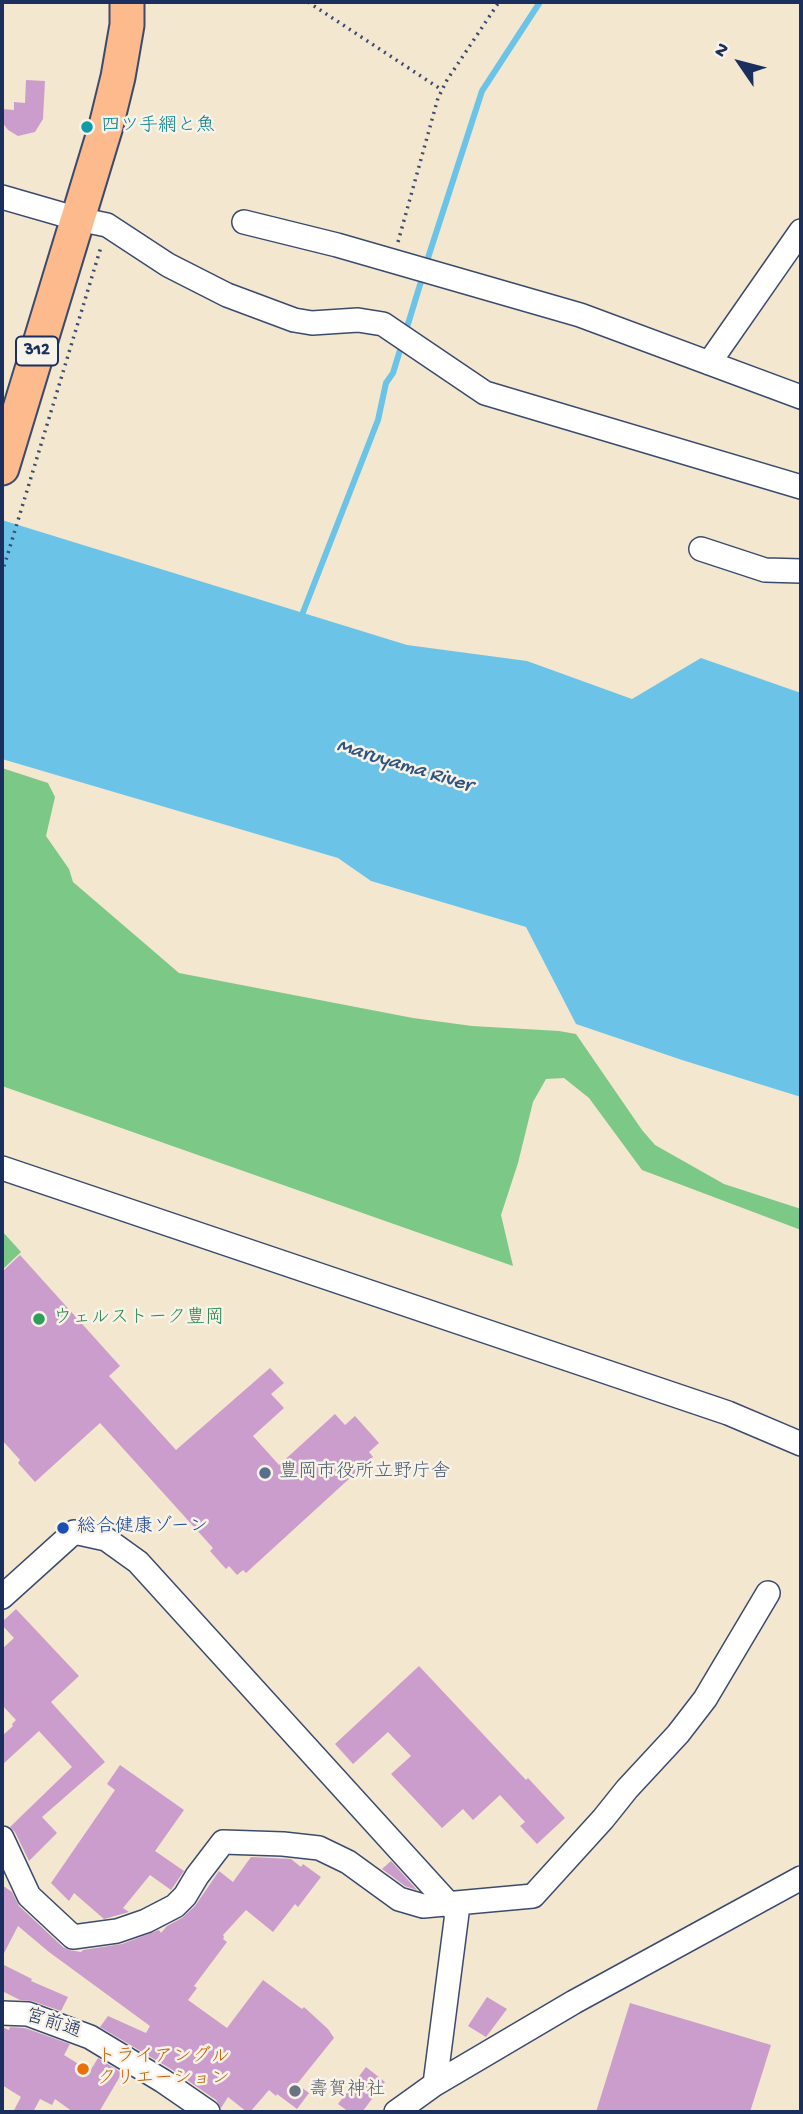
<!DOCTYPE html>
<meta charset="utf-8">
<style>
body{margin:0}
#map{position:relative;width:803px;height:2114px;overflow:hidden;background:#f3e7cf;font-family:"Gochi Hand",sans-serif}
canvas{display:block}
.frame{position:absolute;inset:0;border:4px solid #1b2f5e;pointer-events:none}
.north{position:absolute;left:705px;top:28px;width:70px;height:70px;-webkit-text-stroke:5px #f7f3e8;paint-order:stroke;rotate:305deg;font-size:19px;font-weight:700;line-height:28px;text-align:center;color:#1b2f5e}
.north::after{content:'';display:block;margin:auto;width:24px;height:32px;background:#1b2f5e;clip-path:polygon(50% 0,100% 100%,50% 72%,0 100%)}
</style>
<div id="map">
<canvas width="803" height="2114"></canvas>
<div class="frame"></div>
<div class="north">N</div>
</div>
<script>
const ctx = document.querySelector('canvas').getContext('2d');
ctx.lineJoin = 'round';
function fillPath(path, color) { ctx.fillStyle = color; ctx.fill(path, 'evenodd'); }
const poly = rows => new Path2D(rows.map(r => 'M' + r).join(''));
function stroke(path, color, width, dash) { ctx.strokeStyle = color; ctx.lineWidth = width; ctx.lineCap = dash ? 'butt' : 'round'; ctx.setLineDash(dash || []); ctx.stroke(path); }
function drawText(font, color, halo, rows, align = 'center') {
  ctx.font = font + ' "Gochi Hand","Klee One",sans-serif'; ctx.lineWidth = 5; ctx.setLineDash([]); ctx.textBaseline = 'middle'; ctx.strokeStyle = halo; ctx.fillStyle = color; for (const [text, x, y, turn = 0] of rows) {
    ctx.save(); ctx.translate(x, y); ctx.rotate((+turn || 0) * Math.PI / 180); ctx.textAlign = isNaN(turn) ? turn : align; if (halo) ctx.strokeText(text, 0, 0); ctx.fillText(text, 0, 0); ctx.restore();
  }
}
const green = poly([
 [2,768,48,783,55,797,46,836,69,869,73,882,179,973,413,1018,472,1026,559,1031,576,1034,642,1130,655,1145,724,1184,801,1209,801,1230,642,1170,589,1098,564,1078,546,1079,533,1102,518,1163,501,1215,513,1266,2,1086],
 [2,1231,21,1252,2,1270]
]);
const water = poly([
 [2,520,407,645,527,661,632,699,701,658,801,693,801,1097,682,1060,576,1024,526,927,371,881,338,858,2,759]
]);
const stream = poly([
 [426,264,482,91,540,2],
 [300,620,378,420,386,383,393,373,423,275]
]);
const building = poly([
 [26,80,45,81,43,119,35,132,18,136,8,130,2,122,2,109,14,110,14,102,25,103],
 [20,1255,120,1366,109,1376,176,1450,270,1368,284,1383,271,1394,284,1408,253,1436,279,1465,335,1414,345,1425,355,1416,379,1443,369,1452,373,1457,246,1573,243,1570,237,1575,229,1566,226,1569,210,1551,213,1548,100,1423,35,1482,18,1463,20,1460,2,1440,2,1272],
 [16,1609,79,1676,51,1702,105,1762,42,1817,57,1833,29,1861,15,1832,10,1827,72,1767,39,1731,2,1765,2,1736,13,1726,12,1724,16,1720,2,1705,2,1649,14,1638,2,1625,2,1622],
 [419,1666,526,1780,528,1778,565,1818,537,1844,520,1826,525,1822,500,1795,473,1820,463,1809,442,1828,391,1774,411,1756,388,1732,353,1764,335,1744],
 [120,1765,184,1810,155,1851,184,1871,171,1890,150,1875,123,1908,129,1912,104,1919,74,1893,69,1901,51,1883,115,1790,107,1784],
 [251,1857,291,1859,301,1867,303,1864,321,1877,298,1907,295,1904,273,1932,246,1910,223,1935,224,1937,223,1939,227,1942,194,1986,197,1988,188,2000,227,2028,263,1980,302,2009,304,2007,328,2029,334,2038,297,2084,309,2093,297,2109,277,2094,276,2096,269,2090,250,2112,247,2112,228,2097,221,2108,216,2100,171,2069,100,2027,108,2016,146,2033,150,2026,49,1952,18,1926,2,1957,2,1885,12,1892,19,1906,63,1947,69,1950,81,1952,83,1950,122,1944,159,1930,161,1933,167,1926,182,1918,195,1906,219,1871,233,1882],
 [391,1861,417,1890,405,1886,382,1869],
 [2,1964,32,1979,31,1981,68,1997,61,2011,32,2001,20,2000,2,1991],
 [487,1997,507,2009,486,2037,468,2026],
 [630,2003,771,2045,750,2112,596,2112],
 [2,2027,9,2030,10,2027,25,2028,70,2044,64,2055,90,2071,98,2058,122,2073,99,2112,73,2112,55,2099,52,2105,40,2099,33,2112,13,2112,21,2097,2,2085],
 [366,2067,385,2082,362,2112,349,2112,338,2104]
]);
const path = poly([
 [308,2,442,90],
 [398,242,438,98,447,80,499,2],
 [2,573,101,247]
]);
const minor = poly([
 [2,197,78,219,107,225,168,265,227,295,294,320,312,323,358,320,383,324,485,393,801,487],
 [244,222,337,245,580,315,801,397],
 [709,363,801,231],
 [701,549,765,570,801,571],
 [2,1168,728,1413,801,1444],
 [2,1597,74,1532,106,1539,138,1562,457,1913,435,2084],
 [2,1838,29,1896,73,1937,117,1931,146,1921,175,1906,185,1896,197,1876,223,1842,283,1844,319,1848,348,1862,399,1899,423,1906,533,1896,603,1819,627,1789,678,1734,705,1699,768,1593],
 [2,2013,28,2014,90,2037,163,2081,208,2112],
 [396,2112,435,2084,574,2002,801,1878]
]);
const highway = poly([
 [2,468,106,126,118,77,127,25,127,2]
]);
const markers = [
 [87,127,7,"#0f9aa8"],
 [39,1319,7,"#2e9e5b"],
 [265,1473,7,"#5c6f8a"],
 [63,1528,7,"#1a4fb4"],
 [83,2069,7,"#e8710a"],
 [295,2091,7,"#6b7280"]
];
const shields = [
 [37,351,42]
];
const shieldNames = [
 ["312",37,351]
];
const cultureNames = [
 ["四ツ手網と魚",101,127]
];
const leisureNames = [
 ["ウェルストーク豊岡",53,1319]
];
const serviceNames = [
 ["豊岡市役所立野庁舎",279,1473]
];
const transitNames = [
 ["総合健康ゾーン",77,1528]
];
const streetNames = [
 ["宮前通",53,2025,18]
];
const foodNames = [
 ["トライアングル",97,2058],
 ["クリエーション",97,2080]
];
const worshipNames = [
 ["壽賀神社",309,2091]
];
const waterNames = [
 ["Maruyama River",404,767,17]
];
fillPath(green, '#7cc886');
fillPath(water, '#6bc4e8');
stroke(stream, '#6bc4e8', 6);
fillPath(building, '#ca9dcc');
stroke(minor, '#3b4b6f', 26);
stroke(highway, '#3b4b6f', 37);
stroke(path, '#3b4b6f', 3.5, [2, 5]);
stroke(minor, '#fff', 23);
stroke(highway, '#fcba8d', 33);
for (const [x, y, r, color] of markers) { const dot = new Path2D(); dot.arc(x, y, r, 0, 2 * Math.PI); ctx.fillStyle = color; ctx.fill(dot); stroke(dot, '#f7f3e8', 2.5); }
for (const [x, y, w] of shields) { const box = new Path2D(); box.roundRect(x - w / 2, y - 14.5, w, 29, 5); ctx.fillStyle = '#f7f3e8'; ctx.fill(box); stroke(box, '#1b2f5e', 2); }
drawText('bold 18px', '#1b2f5e', null, shieldNames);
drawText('19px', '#0d838f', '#f7f3e8', cultureNames, 'left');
drawText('19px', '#27864d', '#f7f3e8', leisureNames, 'left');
drawText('19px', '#4e5e75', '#f7f3e8', serviceNames, 'left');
drawText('19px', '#164399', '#f7f3e8', transitNames, 'left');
drawText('19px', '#1b2f5e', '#f7f3e8', streetNames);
drawText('19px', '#c56008', '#f7f3e8', foodNames, 'left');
drawText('19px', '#5b616d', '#f7f3e8', worshipNames, 'left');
drawText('italic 21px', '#2f5480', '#f7f3e8', waterNames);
</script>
